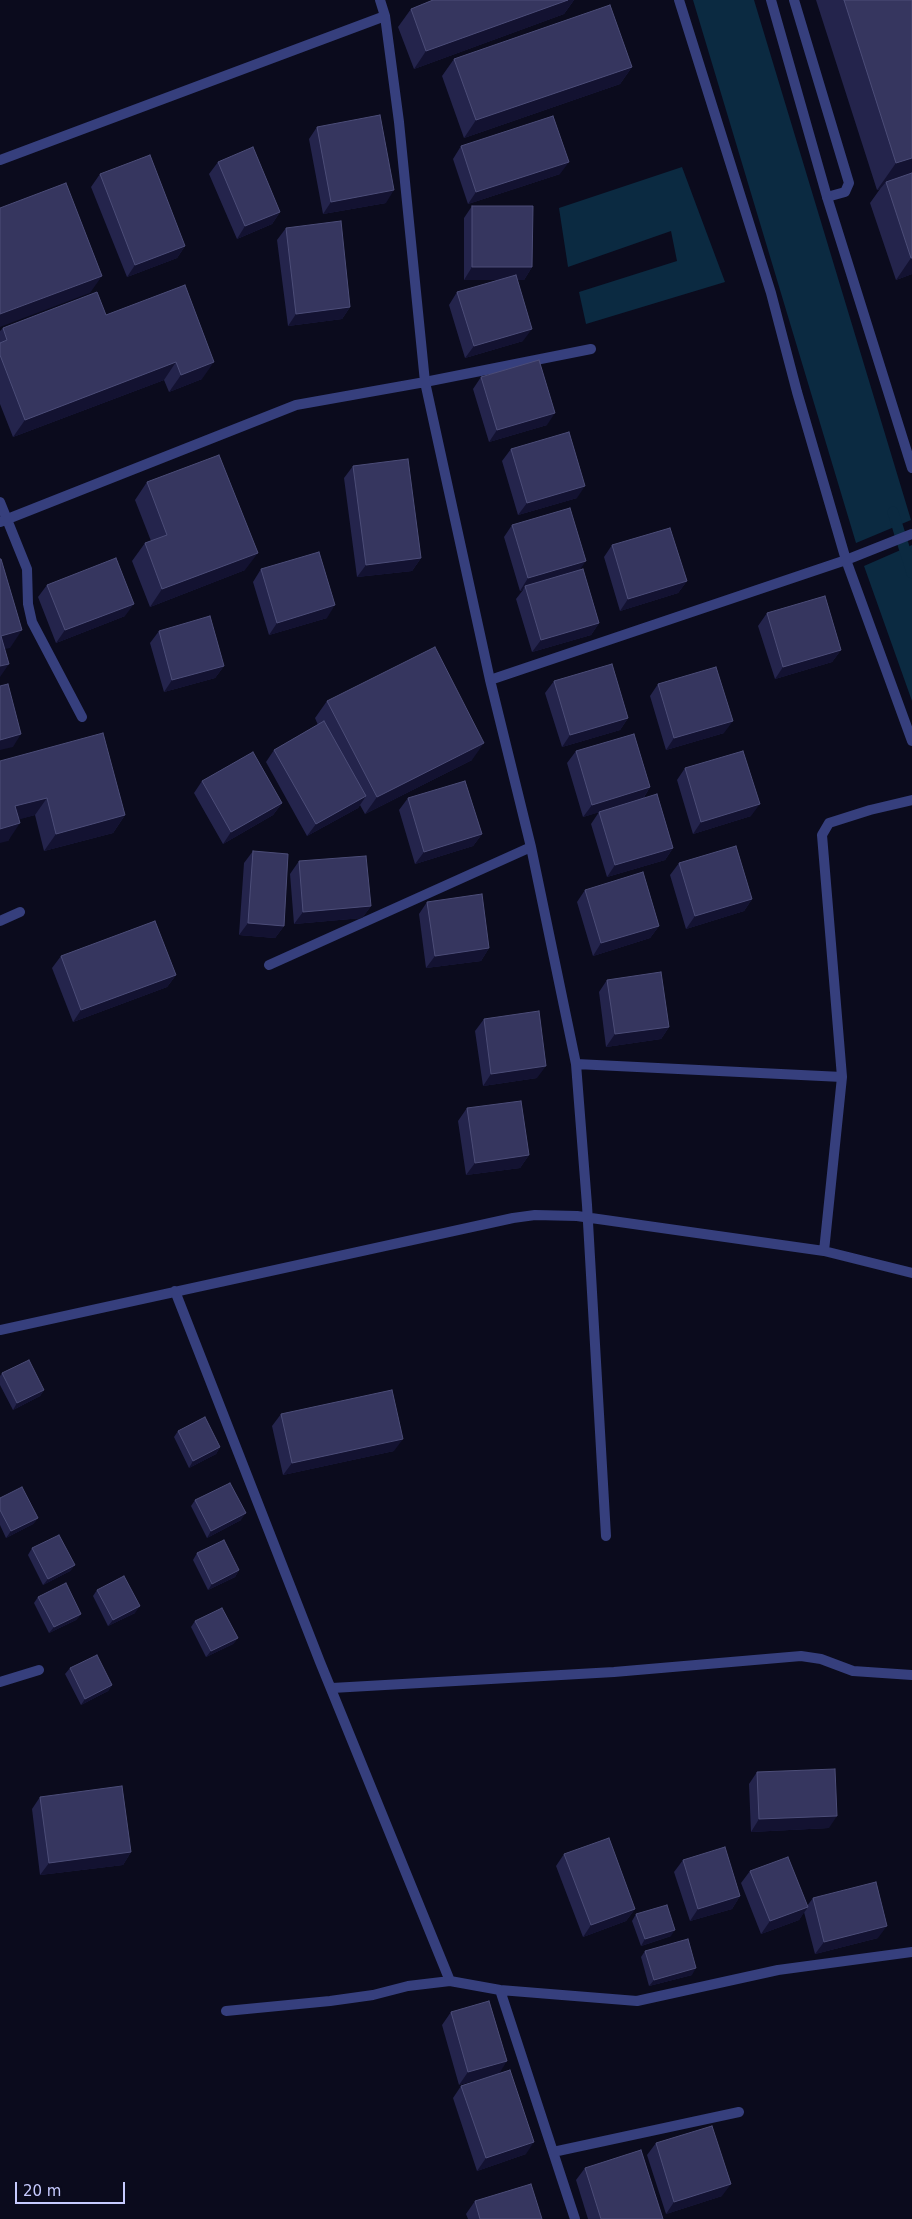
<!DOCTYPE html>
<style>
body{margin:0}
#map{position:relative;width:912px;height:2219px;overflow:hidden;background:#0b0b1d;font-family:"DejaVu Sans",sans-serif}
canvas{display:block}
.scale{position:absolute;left:15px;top:2182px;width:110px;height:22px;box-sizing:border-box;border:2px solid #c7cbff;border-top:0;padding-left:6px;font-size:15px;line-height:18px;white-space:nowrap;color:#c7cbff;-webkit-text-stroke:4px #0b0b1d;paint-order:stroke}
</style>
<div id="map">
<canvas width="912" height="2219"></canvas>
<div class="scale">20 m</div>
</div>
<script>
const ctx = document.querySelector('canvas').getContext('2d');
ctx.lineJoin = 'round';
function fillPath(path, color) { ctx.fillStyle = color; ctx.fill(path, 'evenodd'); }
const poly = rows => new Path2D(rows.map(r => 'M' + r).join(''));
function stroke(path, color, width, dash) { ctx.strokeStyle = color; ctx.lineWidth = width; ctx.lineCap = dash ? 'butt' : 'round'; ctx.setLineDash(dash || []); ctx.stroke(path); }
const water = poly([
 [693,0,754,0,911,520,856,543],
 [682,167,725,282,586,324,579,292,677,261,671,231,568,267,559,208],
 [912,545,912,701,864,566]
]);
const stream = poly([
 [893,512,912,573]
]);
const lane = poly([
 [794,0,849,183,845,192,827,197],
 [425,382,591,349]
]);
const street = poly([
 [380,0,385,16,399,122,425,382,490,680,531,847,576,1064,587,1205,606,1536],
 [679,0,771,293,797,392,846,560,912,741],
 [771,0,827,197,912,468],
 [0,160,385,16],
 [0,502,27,569,28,604,32,622,82,717],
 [0,522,296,405,425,382],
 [490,680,846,560,912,534],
 [0,921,20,912],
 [269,965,531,847],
 [576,1064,842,1077],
 [824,1251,842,1077,822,835,829,823,870,810,912,800],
 [175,1291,320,1662,450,1981],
 [0,1330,513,1218,535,1215,577,1216,824,1251,912,1273],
 [0,1682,39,1670],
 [332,1688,614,1672,801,1656,821,1659,853,1671,912,1675],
 [500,1990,575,2219],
 [226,2011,330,2001,373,1995,408,1986,450,1981,500,1990,637,2001,778,1970,912,1952],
 [553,2152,739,2112]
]);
const wall = poly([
 [433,0,574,0,564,14,414,69,398,27,411,9],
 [816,0,912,0,912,274,896,280,870,203,880,189,877,190],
 [454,59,632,67,620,84,464,138,442,76],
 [317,127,386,203,323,214,309,139],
 [461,146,560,174,468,204,453,159],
 [218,162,280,212,272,224,237,239,209,174],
 [100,174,185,246,177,258,127,277,91,187],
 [472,206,532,267,524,280,517,280,523,341,465,358,449,305,457,292,501,280,464,280,464,218],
 [286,228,350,307,342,319,288,326,277,240],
 [106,315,202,379,169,392,164,380,13,437,0,404,0,331,3,328],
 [481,377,547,425,489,442,473,389],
 [511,449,577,498,518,515,502,461],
 [353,466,421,558,412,571,357,577,344,478],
 [147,482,245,570,150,607,132,561,145,543,151,541,135,500],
 [512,525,580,570,599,623,591,635,532,652,516,599,523,590,520,591,504,537],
 [612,545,687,581,678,593,620,611,604,557],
 [261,569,327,618,269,635,253,582],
 [47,585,125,616,56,643,38,597],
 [767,613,841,650,832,662,775,679,758,626],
 [159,631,224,666,215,678,164,692,150,643],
 [554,681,628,718,620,730,562,747,545,693],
 [658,684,724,733,666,750,650,696],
 [327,701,472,760,365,814,360,805,358,808,307,836,266,762,274,750,318,725,315,718],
 [576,751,650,787,643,799,673,848,665,860,607,877,591,824,599,812,583,817,567,763],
 [0,761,125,815,113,833,44,851,35,815,19,819,8,841],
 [685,768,751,816,693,834,677,780],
 [202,781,282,803,273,815,223,844,194,793],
 [408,798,482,834,473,846,415,864,399,810],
 [253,851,284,926,275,938,239,935,244,863],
 [299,861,371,906,362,918,294,924,290,874],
 [679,863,752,899,744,911,686,929,670,875],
 [585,890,659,926,650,938,593,956,577,902],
 [427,902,489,948,481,961,426,968,419,914],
 [61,956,176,975,167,987,73,1022,52,968],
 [607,980,669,1027,661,1039,606,1047,599,992],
 [484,1019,537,1078,483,1086,475,1031],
 [467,1108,529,1155,520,1168,466,1175,458,1121],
 [2,1373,44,1390,40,1396,13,1410,0,1385,0,1376],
 [281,1414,394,1451,283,1475,272,1426],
 [178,1431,220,1447,216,1454,189,1468,174,1437],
 [0,1498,38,1518,33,1524,6,1538,0,1525],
 [195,1500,241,1520,207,1538,191,1506],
 [32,1548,75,1565,70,1571,43,1585,28,1555],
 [197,1553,239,1570,235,1577,208,1590,193,1560],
 [97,1590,135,1613,108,1626,93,1596],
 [38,1597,81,1614,76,1620,49,1633,34,1603],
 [195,1621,238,1638,233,1644,206,1657,191,1627],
 [70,1668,112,1685,108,1691,81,1705,65,1674],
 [757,1772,829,1828,751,1832,749,1784],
 [40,1797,131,1852,123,1865,40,1875,32,1809],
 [564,1854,635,1909,626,1921,583,1937,556,1866],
 [683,1860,740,1896,732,1909,690,1921,674,1872],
 [750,1871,807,1906,813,1898,878,1938,815,1954,804,1912,799,1920,761,1934,741,1883],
 [636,1914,671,1936,641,1946,632,1921],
 [645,1951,692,1975,649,1986,641,1957],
 [451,2012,499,2073,526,2154,477,2171,453,2098,461,2086,497,2074,459,2085,442,2025],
 [656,2143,722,2196,666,2214,647,2155],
 [585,2168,663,2219,588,2219,576,2180],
 [475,2201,542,2219,468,2219,466,2214]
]);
const shadedWall = poly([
 [568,0,574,0,564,14,414,69,426,51],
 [632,67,620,84,464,138,476,120],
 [912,158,912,179,886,182,880,189,877,190,896,163],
 [569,162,560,174,468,204,476,192],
 [394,190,386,203,323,214,331,202],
 [280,212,272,224,237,239,245,226],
 [185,246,177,258,127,277,135,265],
 [911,258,912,258,912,274,896,280],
 [472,267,532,267,524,280,464,280],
 [102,276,90,293,0,327,0,314],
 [350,307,342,319,288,326,296,314],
 [532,329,523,341,465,358,474,346],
 [176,362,164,380,13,437,25,420],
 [214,362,202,379,169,392,181,375],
 [555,413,547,425,489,442,497,430],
 [585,486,577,498,518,515,527,503],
 [258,553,245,570,150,607,162,589],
 [421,558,412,571,357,577,366,565],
 [586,561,577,574,525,586,523,590,520,591,528,578],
 [687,581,678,593,620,611,628,599],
 [134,604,125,616,56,643,65,630],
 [335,605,327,618,269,635,277,623],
 [599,623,591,635,532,652,541,640],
 [22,630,10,648,0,650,1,636],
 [841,650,832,662,775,679,783,667],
 [9,664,0,677,0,666],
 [224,666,215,678,164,692,172,680],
 [628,718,620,730,562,747,570,735],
 [733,721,724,733,666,750,674,738],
 [21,734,13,747,0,750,0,740],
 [484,743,472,760,365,814,377,797],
 [650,787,642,800,583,817,592,805],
 [366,796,358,808,307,836,316,824],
 [47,798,35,815,3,824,15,806],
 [282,803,273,815,223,844,231,832],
 [760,804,751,816,693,834,701,822],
 [125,815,113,833,44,851,56,834],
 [20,823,8,841,0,843,0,829],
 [482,834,473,846,415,864,424,852],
 [673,848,665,860,607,877,615,865],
 [752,899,744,911,686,929,695,916],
 [371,906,362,918,294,924,303,912],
 [248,923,284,926,275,938,239,935],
 [659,926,650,938,593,956,601,943],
 [489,948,481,961,426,968,435,956],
 [176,975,167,987,73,1022,81,1010],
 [669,1027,661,1039,606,1047,615,1034],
 [546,1066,537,1078,483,1086,491,1074],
 [529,1155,520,1168,466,1175,475,1163],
 [44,1390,40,1396,13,1410,17,1403],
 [403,1439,394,1451,283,1475,292,1463],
 [220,1447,216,1454,189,1468,193,1461],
 [246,1513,241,1520,207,1538,211,1531],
 [38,1518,33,1524,6,1538,11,1531],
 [75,1565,70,1571,43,1585,48,1579],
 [239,1570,235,1577,208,1590,212,1584],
 [140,1606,135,1613,108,1626,113,1620],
 [81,1614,76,1620,49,1633,54,1627],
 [238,1638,233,1644,206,1657,211,1651],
 [112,1685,108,1691,81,1705,85,1699],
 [837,1816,829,1828,751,1832,759,1819],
 [131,1852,123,1865,40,1875,49,1863],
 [740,1896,732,1909,690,1921,698,1909],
 [808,1907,799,1920,761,1934,770,1921],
 [635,1909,626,1921,583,1937,591,1925],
 [887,1926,878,1938,815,1954,824,1942],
 [675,1930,671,1936,641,1946,645,1939],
 [696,1968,692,1975,649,1986,654,1980],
 [507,2061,499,2074,459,2085,468,2072],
 [534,2142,526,2154,477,2171,486,2158],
 [731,2184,722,2196,666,2214,674,2202]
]);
const building = poly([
 [433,0,568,0,426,51,411,9,433,0],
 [844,0,912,0,912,158,896,163,844,0],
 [610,5,632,67,476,120,454,59,610,5],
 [380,115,394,190,331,202,317,127,380,115],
 [553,116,569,162,476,192,461,146,553,116],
 [253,147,280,212,245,226,218,162,253,147],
 [150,155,185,246,135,265,100,174,150,155],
 [912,173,912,258,911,258,886,182,912,173],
 [66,183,102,276,0,314,0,208,66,183],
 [472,206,533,206,532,267,472,267,472,206],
 [341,221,350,307,296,314,286,228,341,221],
 [516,275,532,329,474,346,457,292,516,275],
 [185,285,214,362,181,375,176,362,25,420,0,355,0,343,7,340,3,328,97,292,106,315,185,285],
 [539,360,555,413,497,430,481,377,539,360],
 [569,432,585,486,527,503,511,449,569,432],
 [219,455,258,553,162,589,145,543,167,535,147,482,219,455],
 [408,459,421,558,366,565,353,466,408,459],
 [570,508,586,561,528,578,512,525,570,508],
 [670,528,687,581,628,599,612,545,670,528],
 [319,552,335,605,277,623,261,569,319,552],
 [116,558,134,604,65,630,47,585,116,558],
 [0,559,1,559,22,630,1,636,9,664,0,666,0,559],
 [583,569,599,623,541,640,525,586,583,569],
 [825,596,841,650,783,667,767,613,825,596],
 [210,616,224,666,172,680,159,631,210,616],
 [435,647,484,743,377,797,327,701,435,647],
 [612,664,628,718,570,735,554,681,612,664],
 [716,667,733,721,674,738,658,684,716,667],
 [8,684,21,734,0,740,0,686,8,684],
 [324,721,366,796,316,824,274,750,324,721],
 [103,733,125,815,56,834,47,798,15,806,20,823,0,829,0,761,103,733],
 [634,734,650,787,592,805,576,751,634,734],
 [743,751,760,804,701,822,685,768,743,751],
 [253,752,282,803,231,832,202,781,253,752],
 [465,781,482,834,424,852,408,798,465,781],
 [657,794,673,848,615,865,599,812,657,794],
 [736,846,752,899,695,916,679,863,736,846],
 [253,851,288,854,284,926,248,923,253,851],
 [366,856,371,906,303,912,299,861,366,856],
 [643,872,659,926,601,943,585,890,643,872],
 [482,894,489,948,435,956,427,902,482,894],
 [155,921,176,975,81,1010,61,956,155,921],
 [661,972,669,1027,615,1034,607,980,661,972],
 [539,1011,546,1066,491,1074,484,1019,539,1011],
 [521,1101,529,1155,475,1163,467,1108,521,1101],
 [29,1360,44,1390,17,1403,2,1373,29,1360],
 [392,1390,403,1439,292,1463,281,1414,392,1390],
 [205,1417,220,1447,193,1461,178,1431,205,1417],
 [230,1483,246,1513,211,1531,195,1500,230,1483],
 [22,1487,38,1518,11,1531,0,1510,0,1498,22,1487],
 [59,1535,75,1565,48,1579,32,1548,59,1535],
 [224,1540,239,1570,212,1584,197,1553,224,1540],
 [124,1576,140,1606,113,1620,97,1590,124,1576],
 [66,1583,81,1614,54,1627,38,1597,66,1583],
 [222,1608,238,1638,211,1651,195,1621,222,1608],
 [97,1655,112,1685,85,1699,70,1668,97,1655],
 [835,1769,837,1816,759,1819,757,1772,835,1769],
 [122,1786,131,1852,49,1863,40,1797,122,1786],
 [609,1838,635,1909,591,1925,564,1854,609,1838],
 [725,1847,740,1896,698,1909,683,1860,725,1847],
 [788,1857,808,1907,770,1921,750,1871,788,1857],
 [876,1882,887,1926,824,1942,813,1898,876,1882],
 [667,1905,675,1930,645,1939,636,1914,667,1905],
 [688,1939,696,1968,654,1980,645,1951,688,1939],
 [489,2001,507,2061,468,2072,451,2012,489,2001],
 [510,2070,534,2142,486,2158,461,2086,510,2070],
 [712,2126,731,2184,674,2202,656,2143,712,2126],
 [641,2150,663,2219,601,2219,585,2168,641,2150],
 [531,2184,542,2219,480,2219,475,2201,531,2184]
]);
fillPath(water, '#0b2a41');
stroke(stream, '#0b2a41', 11);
stroke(lane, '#363f7d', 10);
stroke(street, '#363f7d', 10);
fillPath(wall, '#24244c');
fillPath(shadedWall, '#131231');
fillPath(building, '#36365f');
stroke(building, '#4c4d78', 1);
</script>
